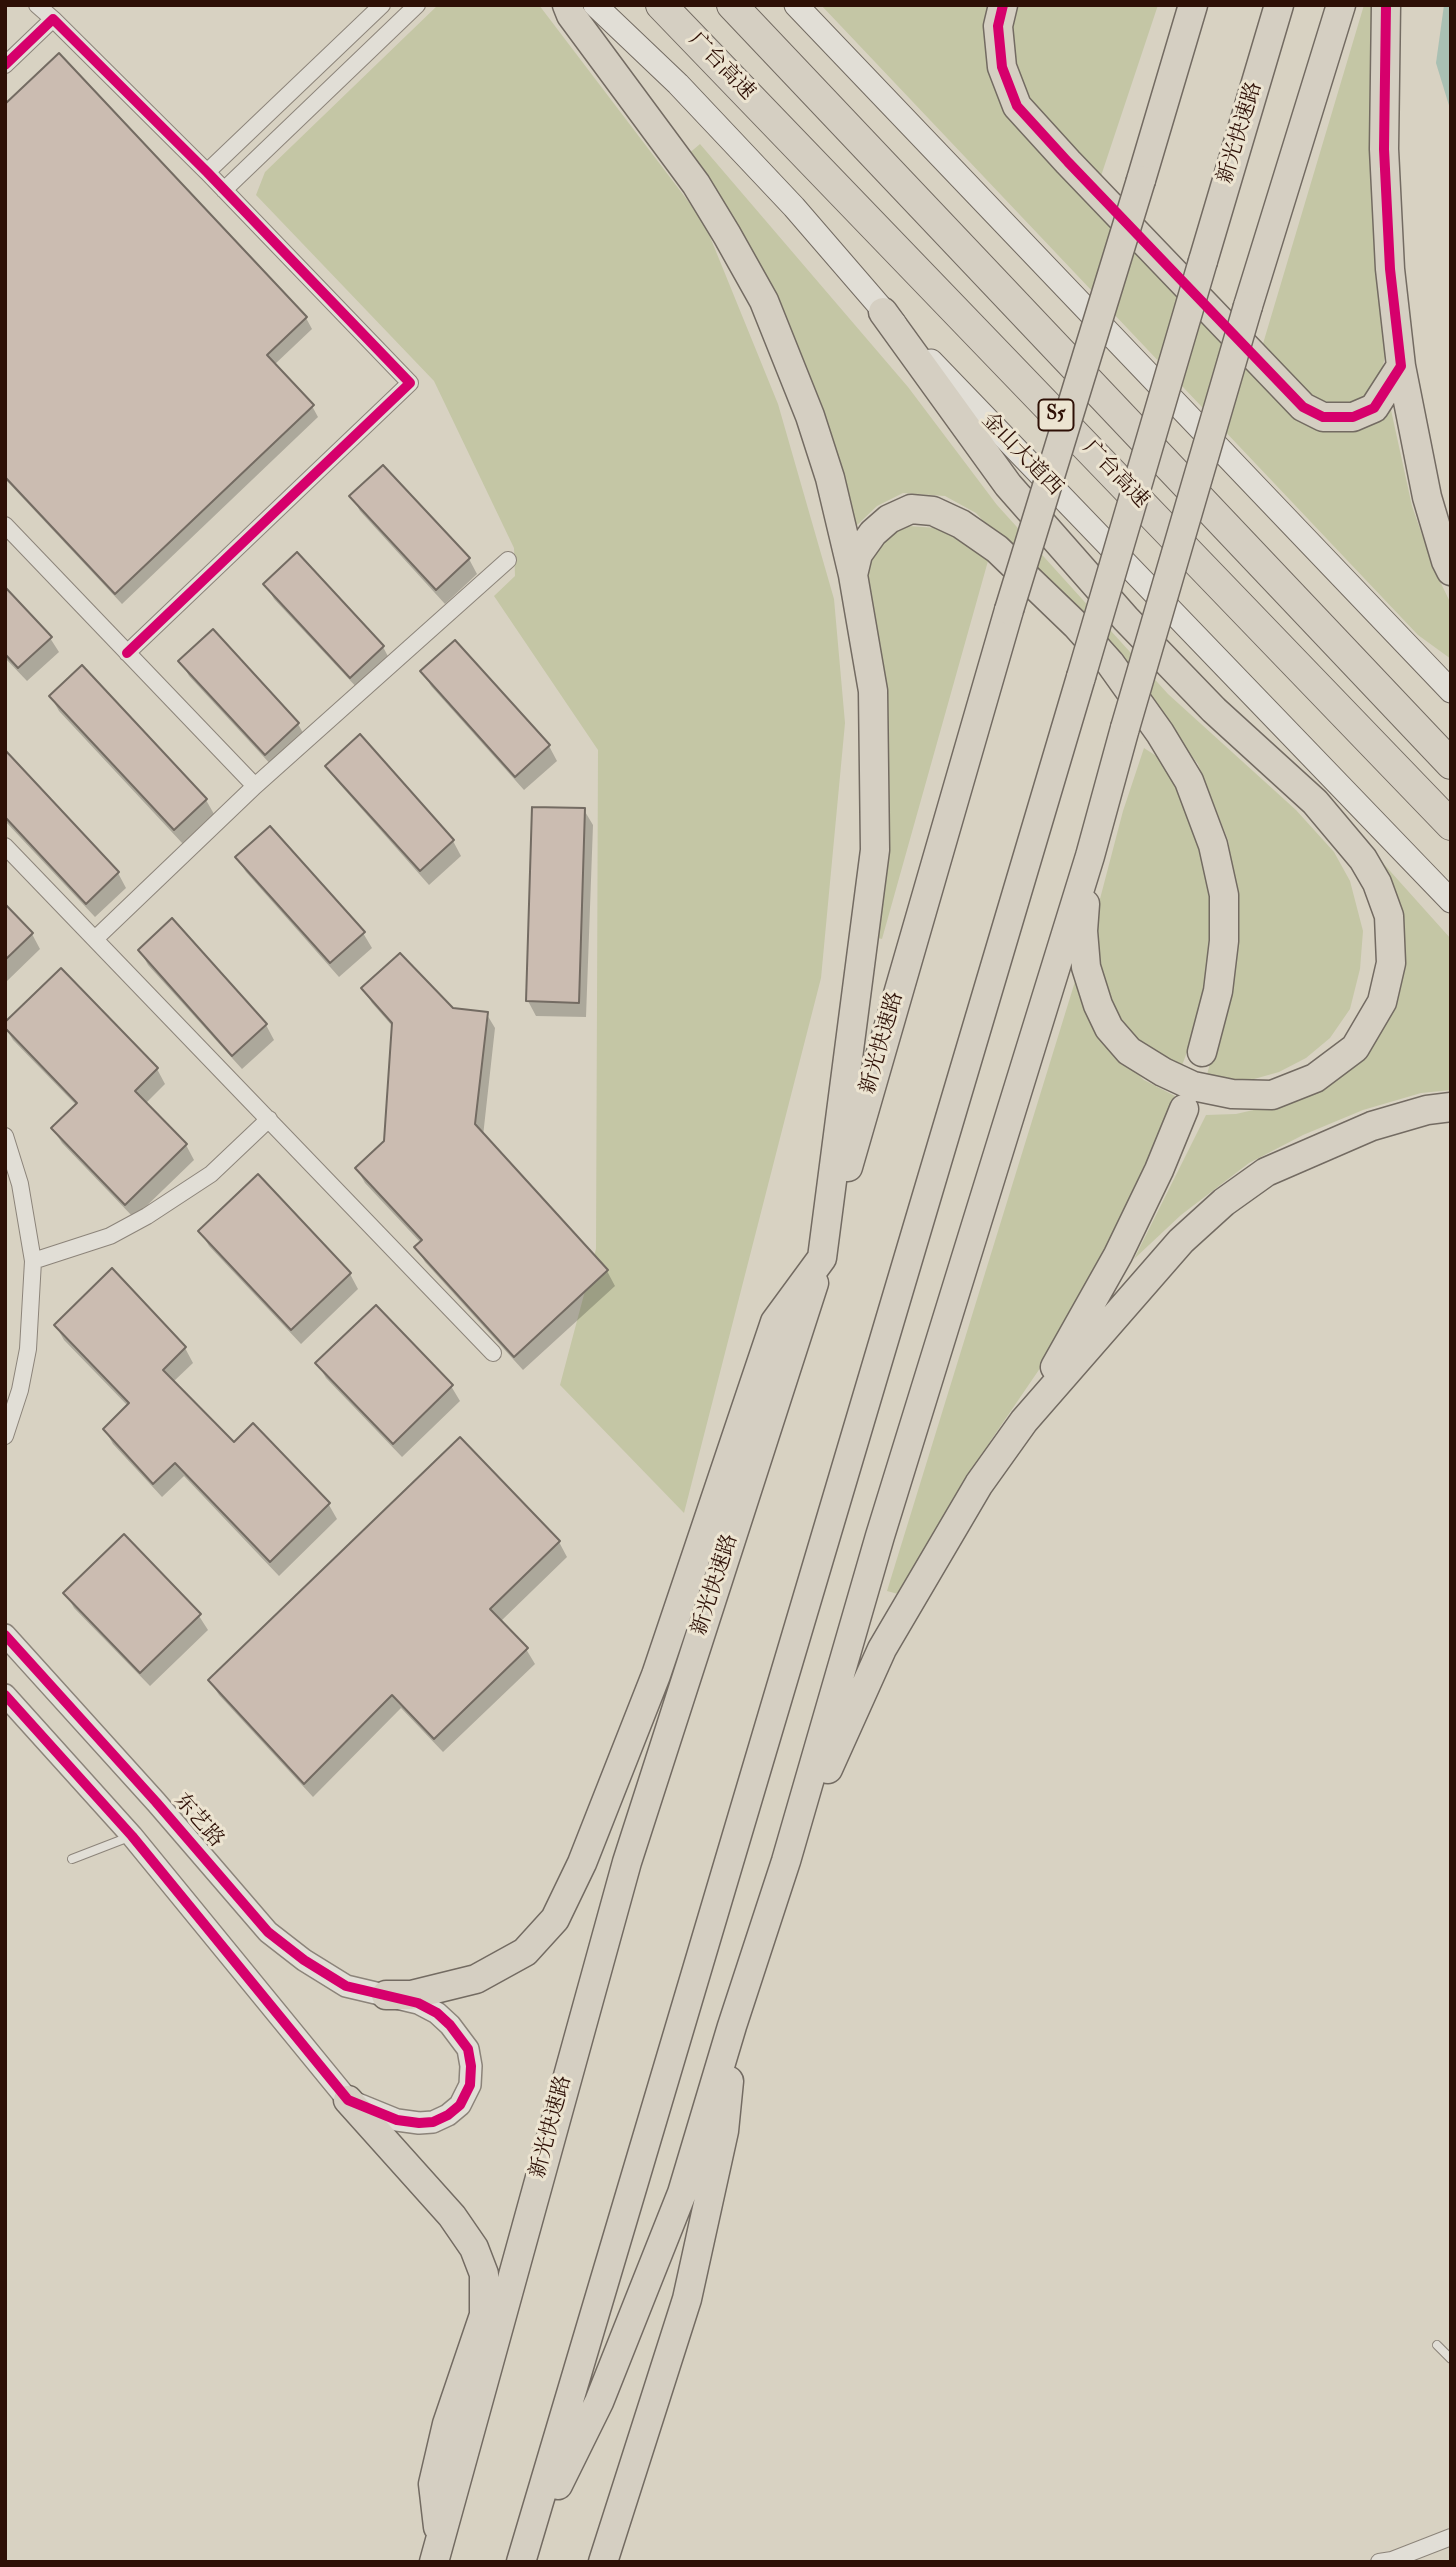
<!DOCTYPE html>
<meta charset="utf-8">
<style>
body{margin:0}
#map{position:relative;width:1456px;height:2567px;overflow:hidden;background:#d8d2c2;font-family:"IM FELL Double Pica",serif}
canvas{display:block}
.frame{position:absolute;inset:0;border:7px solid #2e1006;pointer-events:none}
</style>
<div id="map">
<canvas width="1456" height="2567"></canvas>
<div class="frame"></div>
</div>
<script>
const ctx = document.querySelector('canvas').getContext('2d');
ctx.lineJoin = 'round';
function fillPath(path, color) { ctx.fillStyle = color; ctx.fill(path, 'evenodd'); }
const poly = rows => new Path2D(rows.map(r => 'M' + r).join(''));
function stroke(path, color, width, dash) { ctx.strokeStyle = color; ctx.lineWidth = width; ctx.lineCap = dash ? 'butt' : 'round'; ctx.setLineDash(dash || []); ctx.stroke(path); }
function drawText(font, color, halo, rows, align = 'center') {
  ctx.font = font + ' "IM FELL Double Pica","Noto Serif SC",serif'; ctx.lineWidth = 6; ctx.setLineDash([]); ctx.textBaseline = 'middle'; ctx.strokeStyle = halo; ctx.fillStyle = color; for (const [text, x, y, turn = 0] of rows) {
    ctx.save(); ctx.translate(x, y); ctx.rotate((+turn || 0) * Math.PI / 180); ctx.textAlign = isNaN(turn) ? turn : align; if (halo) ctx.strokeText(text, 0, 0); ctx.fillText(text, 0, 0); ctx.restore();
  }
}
const green = poly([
 [438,5,539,5,704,222,778,404,834,599,845,723,821,978,684,1513,560,1385,596,1249,598,750,494,596,515,576,514,548,434,381,256,195,265,172],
 [821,5,991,5,987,15,986,47,997,94,1026,134,1309,425,1365,427,1391,410,1412,506,1434,569,1451,604,1451,659,1418,635],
 [1016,5,1158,5,1099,182,1038,112,1017,79,1009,31],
 [1364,5,1373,5,1370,142,1385,356,1379,384,1362,401,1341,406,1315,401,1262,347],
 [700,144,908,387,997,505,1168,694,1296,810,1334,852,1350,881,1363,931,1360,969,1350,1009,1330,1038,1306,1058,1279,1072,1240,1083,1206,1078,1227,1002,1239,938,1236,889,1228,840,1198,764,1161,717,976,513,945,496,903,493,877,506,853,529,687,155],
 [908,526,937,528,970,543,988,561,882,939,870,936,884,865,889,790,883,675,866,579,869,560,885,535],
 [1144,748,1161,759,1177,785,1207,866,1212,912,1211,968,1201,1014,1180,1071,1142,1046,1117,1013,1101,974,1095,918,1123,811],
 [1373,852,1451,939,1451,1090,1421,1093,1363,1110,1303,1135,1249,1163,1181,1215,1134,1259,1206,1115,1236,1114,1262,1108,1328,1078,1382,977],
 [1077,975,1113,1051,1144,1080,1175,1096,1121,1227,1047,1358,991,1440,898,1594,887,1591]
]);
const water = poly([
 [1444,5,1451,5,1451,112,1436,63]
]);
const shadow = poly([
 [5,106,306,318,312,329,274,365,312,406,318,417,122,604,5,479],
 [383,467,469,559,477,574,445,604,360,511,352,497],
 [266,584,383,647,391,662,360,691,274,599],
 [5,590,50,638,59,652,27,681,5,658],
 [455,642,549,746,557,761,524,790,431,686,423,671],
 [181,661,298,724,306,738,274,768,189,676],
 [51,697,206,800,214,814,183,844,59,711],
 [359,737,453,841,461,856,429,885,336,780,327,766],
 [5,753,118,873,126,888,95,917,5,821],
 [584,810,593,825,586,1017,536,1016,528,1001],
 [237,858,363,933,372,948,339,977,246,872],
 [5,907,32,934,40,949,5,983],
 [172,921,266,1025,274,1040,242,1069,148,965,140,950],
 [363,988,452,1010,486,1013,495,1028,483,1136,607,1271,615,1286,523,1370,425,1262,416,1247,421,1243,365,1183,357,1169,386,1141,394,1028,372,1003],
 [5,1027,157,1069,165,1084,145,1104,186,1145,194,1160,134,1218,62,1143,53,1129,77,1106,13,1040],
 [258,1177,350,1274,358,1289,301,1344,209,1246,200,1231],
 [112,1271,185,1348,193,1363,173,1382,234,1445,253,1426,329,1505,337,1519,279,1576,184,1476,162,1497,113,1444,105,1430,128,1406,64,1340,56,1326],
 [318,1364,451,1386,460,1401,402,1457,326,1378],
 [559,1542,567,1557,500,1622,526,1649,535,1664,443,1752,401,1708,313,1797,219,1695,210,1681],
 [66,1593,199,1616,208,1630,150,1686,74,1608]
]);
const building = poly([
 [59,53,307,317,267,355,314,405,115,594,5,477,5,104,59,53],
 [383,465,470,558,436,590,349,496,383,465],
 [297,552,384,646,350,678,263,584,297,552],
 [5,587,52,637,18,668,5,654,5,587],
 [213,629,299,723,265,755,178,661,213,629],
 [455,640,550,745,515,777,420,671,455,640],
 [82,665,207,799,174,830,49,696,82,665],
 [360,734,454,840,420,871,325,766,360,734],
 [5,750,119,872,86,904,5,817,5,750],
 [532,807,585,808,579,1003,526,1001,532,807],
 [270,826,365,932,330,963,235,857,270,826],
 [5,904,33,933,5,960,5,904],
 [172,918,267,1024,232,1056,138,950,172,918],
 [400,953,453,1008,488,1012,475,1124,608,1270,514,1357,414,1247,422,1240,355,1168,384,1141,392,1023,361,988,400,953],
 [61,968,158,1068,135,1091,187,1144,125,1205,51,1128,77,1103,5,1028,5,1022,61,968],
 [258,1174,351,1273,291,1330,198,1231,258,1174],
 [112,1268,186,1347,163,1370,234,1442,253,1423,330,1503,270,1562,175,1463,153,1484,103,1429,129,1403,54,1325,112,1268],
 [376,1305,453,1385,393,1444,315,1363,376,1305],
 [460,1437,560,1541,490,1609,528,1648,434,1739,392,1695,304,1784,208,1680,460,1437],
 [124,1534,201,1614,140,1673,63,1593,124,1534]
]);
const service = poly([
 [72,1859,129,1837],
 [1437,2345,1451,2359]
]);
const minor = poly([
 [37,5,53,19],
 [5,65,53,19,207,172,410,383,127,653],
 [207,172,382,5],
 [224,190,417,5],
 [5,525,255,786],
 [5,846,493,1353],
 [95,939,255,786,508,560],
 [5,1136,20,1184,33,1261,28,1349,20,1390,5,1436],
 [33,1261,110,1236,147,1216,211,1174,269,1119],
 [1379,2562,1392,2560,1451,2537]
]);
const tertiary = poly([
 [5,1635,156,1802,268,1932,304,1960,346,1986,418,2003,437,2013,450,2025,468,2049,471,2066,470,2085,460,2105,448,2115,433,2122,419,2123,397,2120,348,2100,132,1836,5,1695]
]);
const secondary = poly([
 [595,5,678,84,794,207,895,324],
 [796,5,1451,691],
 [931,361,1451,901]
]);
const trunk = poly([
 [1003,5,998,26,1002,67,1017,106,1068,162,1303,407,1323,417,1353,417,1374,408,1401,366],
 [1386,5,1384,149,1390,269,1401,366,1427,497,1446,561,1451,571],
 [1141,180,1193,5],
 [1203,261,1279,5],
 [1248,306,1341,5],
 [883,312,1008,485,1126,619,1214,710,1315,802,1363,859,1377,883,1389,916,1391,963,1382,1002,1355,1048,1315,1078,1272,1095,1232,1094,1193,1086,1163,1072,1129,1051,1109,1028,1098,1005,1086,967,1083,931,1085,904],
 [853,575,858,554,873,533,889,519,911,509,933,511,961,524,997,549,1076,625,1110,663,1160,733,1189,781,1213,845,1224,895,1224,941,1218,991,1202,1052],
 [848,1167,1009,610],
 [1055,1367,1118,1255,1159,1170,1184,1109],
 [828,1769,882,1649,979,1484,1024,1421,1181,1241,1224,1202,1266,1172,1372,1126,1427,1110,1451,1107],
 [386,1995,411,1995,476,1979,525,1952,555,1919,582,1863,656,1675,775,1322,822,1258,875,850,873,691,853,575,830,478,810,416,764,301,727,235,696,184,571,15,567,5],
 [348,2100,452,2216,474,2248,484,2274,484,2315,447,2424,433,2484,438,2527],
 [558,2485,599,2402,682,2193,732,2026,786,1861,880,1536,1090,856,1125,728],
 [434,2562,627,1862,814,1283],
 [521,2562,1081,677],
 [603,2562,687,2299,724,2131,729,2081]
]);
const motorway = poly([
 [661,5,1451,825],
 [732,5,1451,764]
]);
const trunkBridge = poly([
 [1009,610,1141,180],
 [1081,677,1203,261],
 [1125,728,1248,306]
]);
const cycleway = poly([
 [1003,5,998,26,1002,67,1017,106,1068,162,1303,407,1323,417,1353,417,1374,408,1401,366,1390,269,1384,149,1386,5],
 [5,65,53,19,207,172,410,383,127,653],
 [5,1635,156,1802,268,1932,304,1960,346,1986,418,2003,437,2013,450,2025,468,2049,471,2066,470,2085,460,2105,448,2115,433,2122,419,2123,397,2120,348,2100,132,1836,5,1695]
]);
const shields = [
 [1056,415,35]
];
const shieldNames = [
 ["S5",1056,415]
];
const streetNames = [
 ["广台高速",721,67,46],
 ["新光快速路",1241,133,-73],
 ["金山大道西",1021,455,46],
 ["广台高速",1115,475,46],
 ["新光快速路",883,1043,-74],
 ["新光快速路",716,1585,-72],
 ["东艺路",198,1821,49],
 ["新光快速路",552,2127,-75]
];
fillPath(green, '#c4c6a5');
fillPath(water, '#a9c0b3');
fillPath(shadow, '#0003');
fillPath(building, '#cbbcb1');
stroke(building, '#736b62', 2);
stroke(service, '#8c847a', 10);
stroke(minor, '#8c847a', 18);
stroke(tertiary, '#8c847a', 24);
stroke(secondary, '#736b62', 25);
stroke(trunk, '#736b62', 31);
stroke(motorway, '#736b62', 32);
stroke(service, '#e1ded6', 8);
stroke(minor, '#e1ded6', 16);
stroke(tertiary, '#e1ded6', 21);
stroke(secondary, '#e1ded6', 23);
stroke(trunk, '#d5cfc2', 28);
stroke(motorway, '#d5cfc2', 30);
stroke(trunkBridge, '#736b62', 31, []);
stroke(trunkBridge, '#d5cfc2', 28);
stroke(cycleway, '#d6006c', 10);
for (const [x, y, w] of shields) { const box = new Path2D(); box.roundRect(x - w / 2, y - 15.5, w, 31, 5); ctx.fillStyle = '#ece4d1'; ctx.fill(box); stroke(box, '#2e1006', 2); }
drawText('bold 19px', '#2e1006', null, shieldNames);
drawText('21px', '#2e1006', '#ece4d1', streetNames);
</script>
